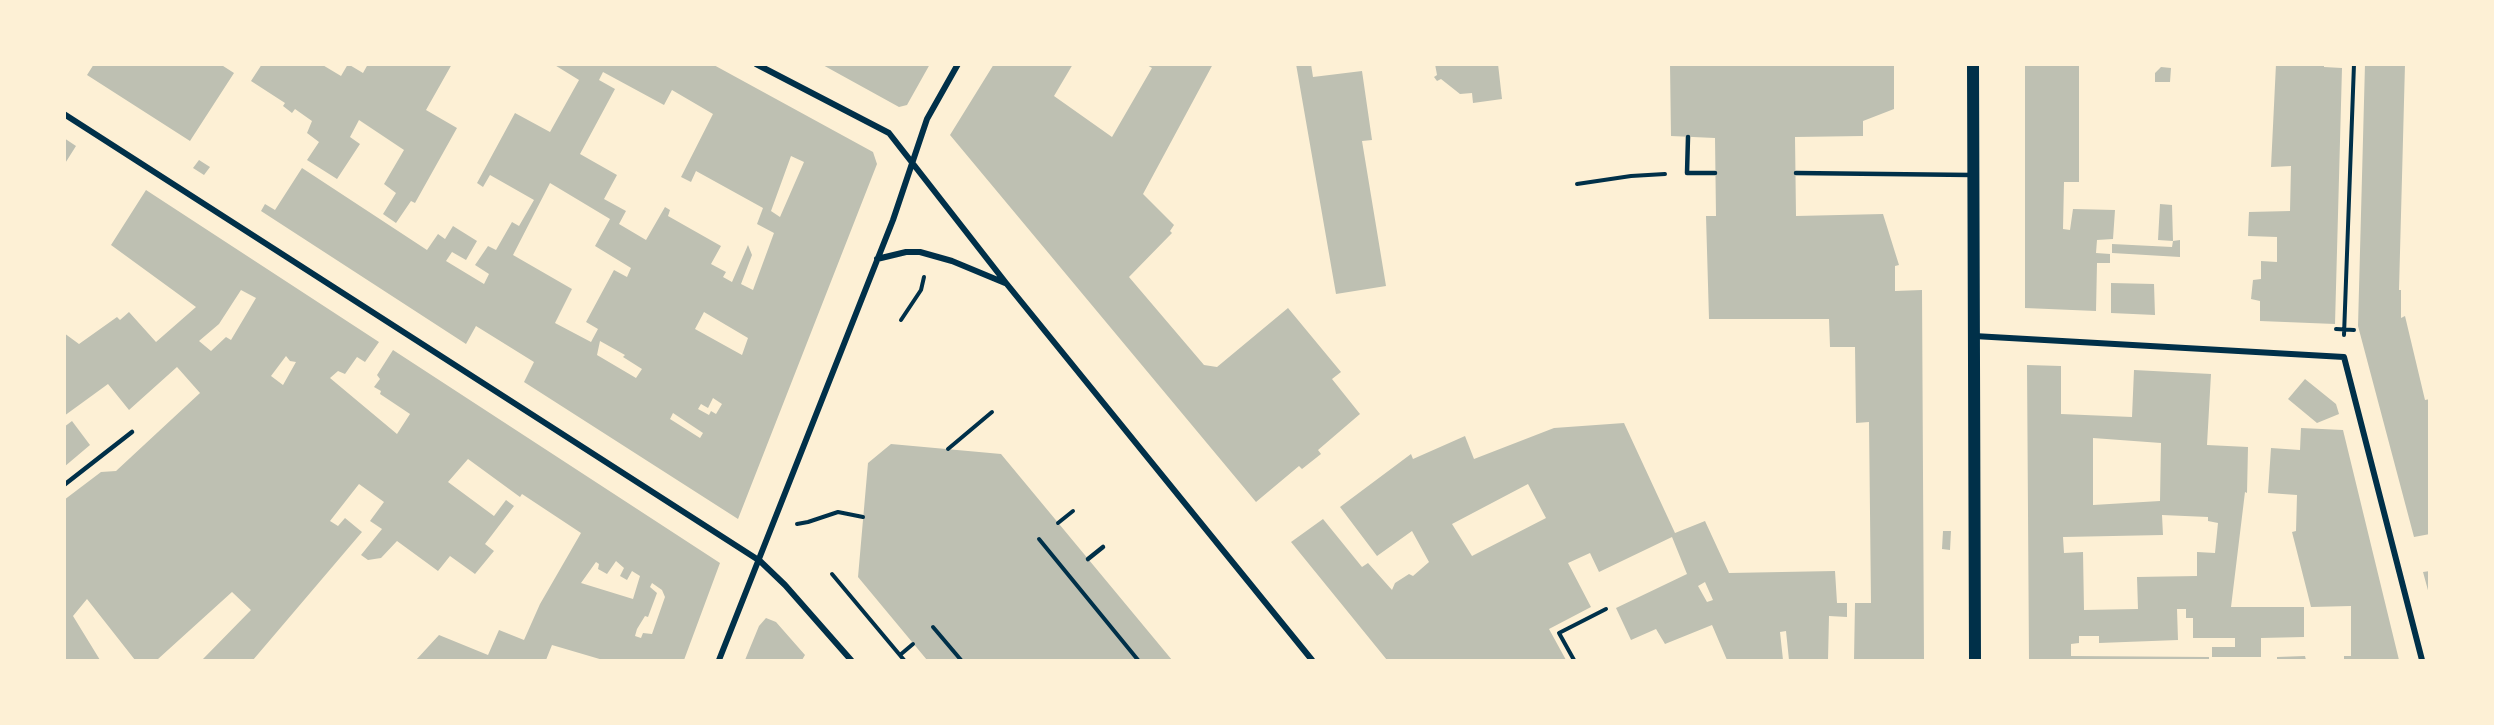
<!DOCTYPE html>
<style>
body{margin:0}
#map{position:relative;width:2494px;height:725px;overflow:hidden;background:#fdf0d5;font-family:"Source Sans 3",sans-serif}
canvas{display:block}
.frame{position:absolute;inset:0;border:66px solid #fdf0d5;pointer-events:none}
</style>
<div id="map">
<canvas width="2494" height="725"></canvas>
<div class="frame"></div>
</div>
<script>
const ctx = document.querySelector('canvas').getContext('2d');
ctx.lineJoin = 'round';
function fillPath(path, color) { ctx.fillStyle = color; ctx.fill(path, 'evenodd'); }
const poly = rows => new Path2D(rows.map(r => 'M' + r).join(''));
function stroke(path, color, width, dash) { ctx.strokeStyle = color; ctx.lineWidth = width; ctx.lineCap = dash ? 'butt' : 'round'; ctx.setLineDash(dash || []); ctx.stroke(path); }
const building = poly([
 [94,64,220,64,234,73,190,141,87,75],
 [262,64,321,64,341,76,348,64,363,73,368,64,452,64,426,110,457,128,415,203,411,201,396,223,383,214,396,193,384,184,404,150,359,120,350,137,360,144,337,179,307,160,319,142,307,133,312,121,295,109,292,113,283,106,285,103,251,81],
 [553,64,712,64,873,152,877,164,738,519,524,382,534,362,476,326,466,344,261,211,265,204,275,210,302,168,427,250,438,234,445,239,453,226,477,241,466,260,452,252,446,261,484,284,489,274,475,265,488,246,496,250,512,222,519,226,534,200,490,175,483,187,477,183,515,113,550,132,579,80],
 [603,72,664,105,672,90,713,114,681,177,691,182,696,171,763,208,757,224,774,233,753,290,741,284,752,255,748,245,732,282,723,277,726,272,711,264,721,246,668,216,670,210,665,207,646,240,619,224,626,211,604,199,617,175,580,154,615,89,599,80],
 [791,156,804,162,780,217,771,211],
 [550,183,610,219,595,246,631,268,627,277,614,270,586,322,598,329,591,342,555,323,572,289,513,255],
 [704,312,748,338,742,355,695,329],
 [600,341,625,355,623,357,642,369,636,378,597,355],
 [713,398,722,404,716,414,711,411,709,415,698,409,701,404,708,408],
 [673,413,703,433,700,438,670,419],
 [821,64,930,64,907,105,899,107],
 [994,64,1073,64,1054,96,1112,137,1152,68,1145,64,1213,64,1143,194,1174,225,1170,231,1172,233,1129,277,1204,365,1217,367,1288,308,1341,372,1332,379,1360,414,1318,450,1321,454,1302,469,1299,466,1256,502,950,135],
 [1296,64,1311,64,1313,77,1362,71,1372,140,1362,141,1386,286,1336,294],
 [1435,64,1498,64,1502,99,1473,103,1472,93,1460,94,1441,79,1437,81,1434,77,1437,75],
 [1670,64,1894,64,1894,109,1863,121,1863,136,1795,137,1796,216,1883,214,1899,265,1895,266,1895,291,1922,290,1924,660,1854,660,1855,603,1871,603,1869,422,1856,423,1855,347,1830,347,1829,319,1709,319,1706,216,1716,216,1715,138,1671,136],
 [2025,64,2079,64,2079,182,2064,182,2063,229,2070,230,2073,209,2115,210,2113,239,2097,240,2096,253,2110,254,2110,263,2097,263,2096,311,2025,308],
 [2276,64,2324,64,2324,67,2342,68,2335,324,2260,321,2260,301,2251,299,2253,280,2261,279,2261,261,2277,262,2277,237,2248,236,2249,212,2290,211,2291,166,2271,167],
 [2365,64,2405,64,2399,290,2401,290,2401,318,2405,316,2425,400,2430,399,2430,534,2414,537,2358,326],
 [2161,67,2171,68,2170,82,2155,82,2155,73],
 [64,138,76,146,64,165],
 [199,160,210,167,204,175,193,168],
 [146,190,379,342,365,362,357,357,345,374,338,371,330,378,397,434,410,414,380,394,381,391,374,387,380,379,377,375,393,350,720,563,684,660,603,660,552,645,546,660,416,660,439,635,488,655,499,630,524,640,540,604,581,533,522,494,520,497,468,459,448,482,494,516,506,500,514,506,485,544,494,551,475,574,450,556,438,571,397,541,381,558,368,560,361,555,382,529,370,521,384,502,359,484,330,521,338,526,345,518,362,532,253,660,202,660,251,610,232,592,158,659,160,660,135,660,87,599,73,616,100,660,64,660,64,500,101,472,116,471,200,393,177,367,129,410,108,384,64,416,64,333,79,344,117,317,120,320,129,312,156,342,196,307,111,245],
 [241,290,256,298,231,340,226,337,211,351,199,341,219,324],
 [286,356,290,361,296,362,283,385,271,376],
 [616,561,624,568,620,576,627,580,632,571,640,576,633,599,581,583,596,562,599,564,598,569,607,574],
 [652,583,662,590,665,597,652,634,643,633,641,638,635,636,637,629,645,616,648,617,657,593,650,587],
 [2160,204,2172,205,2173,241,2158,240],
 [2180,240,2180,257,2112,253,2112,244,2172,247,2173,241],
 [2111,283,2154,284,2155,315,2111,313],
 [2027,365,2061,366,2061,414,2132,417,2134,370,2211,374,2207,445,2248,447,2247,493,2245,492,2231,607,2304,607,2304,637,2261,638,2261,657,2212,657,2212,647,2235,647,2235,638,2193,638,2193,618,2186,618,2186,609,2177,609,2178,640,2099,643,2099,636,2079,636,2079,643,2071,644,2071,656,2209,657,2209,660,2029,660],
 [2093,438,2161,443,2160,501,2093,505],
 [2162,515,2208,517,2208,521,2218,523,2215,553,2197,552,2197,576,2137,577,2138,609,2084,610,2083,552,2064,553,2063,537,2163,535],
 [2305,379,2336,404,2339,414,2317,423,2288,399],
 [72,421,90,445,64,467,64,427],
 [1624,423,1675,533,1705,521,1729,573,1835,571,1837,603,1847,603,1847,617,1829,616,1828,660,1789,660,1786,631,1780,632,1783,660,1727,660,1712,625,1665,644,1656,629,1631,640,1616,608,1687,574,1672,537,1599,572,1590,553,1568,563,1591,607,1549,629,1566,660,1387,660,1291,542,1323,519,1362,567,1368,563,1392,590,1395,583,1409,574,1413,576,1429,562,1412,531,1377,556,1340,507,1411,454,1413,459,1465,436,1474,459,1554,428],
 [1528,484,1546,518,1472,556,1452,524],
 [1705,582,1713,600,1707,602,1698,586],
 [2301,428,2343,430,2399,660,2344,660,2344,656,2351,656,2351,606,2311,607,2292,532,2296,531,2297,495,2268,493,2271,448,2300,450],
 [891,444,1001,454,1172,660,927,660,858,577,868,463],
 [1943,531,1951,531,1950,550,1942,549],
 [2430,571,2430,594,2429,594,2423,572],
 [766,618,776,622,805,655,802,660,745,660,759,626],
 [2305,656,2306,660,2277,660,2277,657]
]);
const path = poly([
 [1577,184,1631,176,1665,174],
 [901,320,921,290,924,277],
 [2336,329,2354,330],
 [2344,335,2354,64],
 [948,449,992,412],
 [1058,523,1073,511],
 [797,524,808,522,838,512,863,517],
 [1039,539,1138,660],
 [832,574,904,660],
 [933,627,961,660],
 [900,655,913,644],
 [1574,660,1559,633,1606,609]
]);
const service = poly([
 [1688,137,1687,173,1715,173],
 [1796,173,1971,175],
 [64,485,132,432],
 [1088,559,1103,547]
]);
const minor = poly([
 [756,64,889,133,1006,283,1312,660],
 [64,114,760,561,785,585,851,660],
 [877,259,906,252,920,252,952,261,1005,283],
 [1974,336,2344,357,2422,660],
 [719,660,893,220,927,119,958,64]
]);
const secondary = poly([
 [1973,64,1975,660]
]);
fillPath(building, '#bec0b2');
stroke(path, '#003049', 4);
stroke(service, '#003049', 4.5);
stroke(minor, '#003049', 6);
stroke(secondary, '#003049', 12);
</script>
